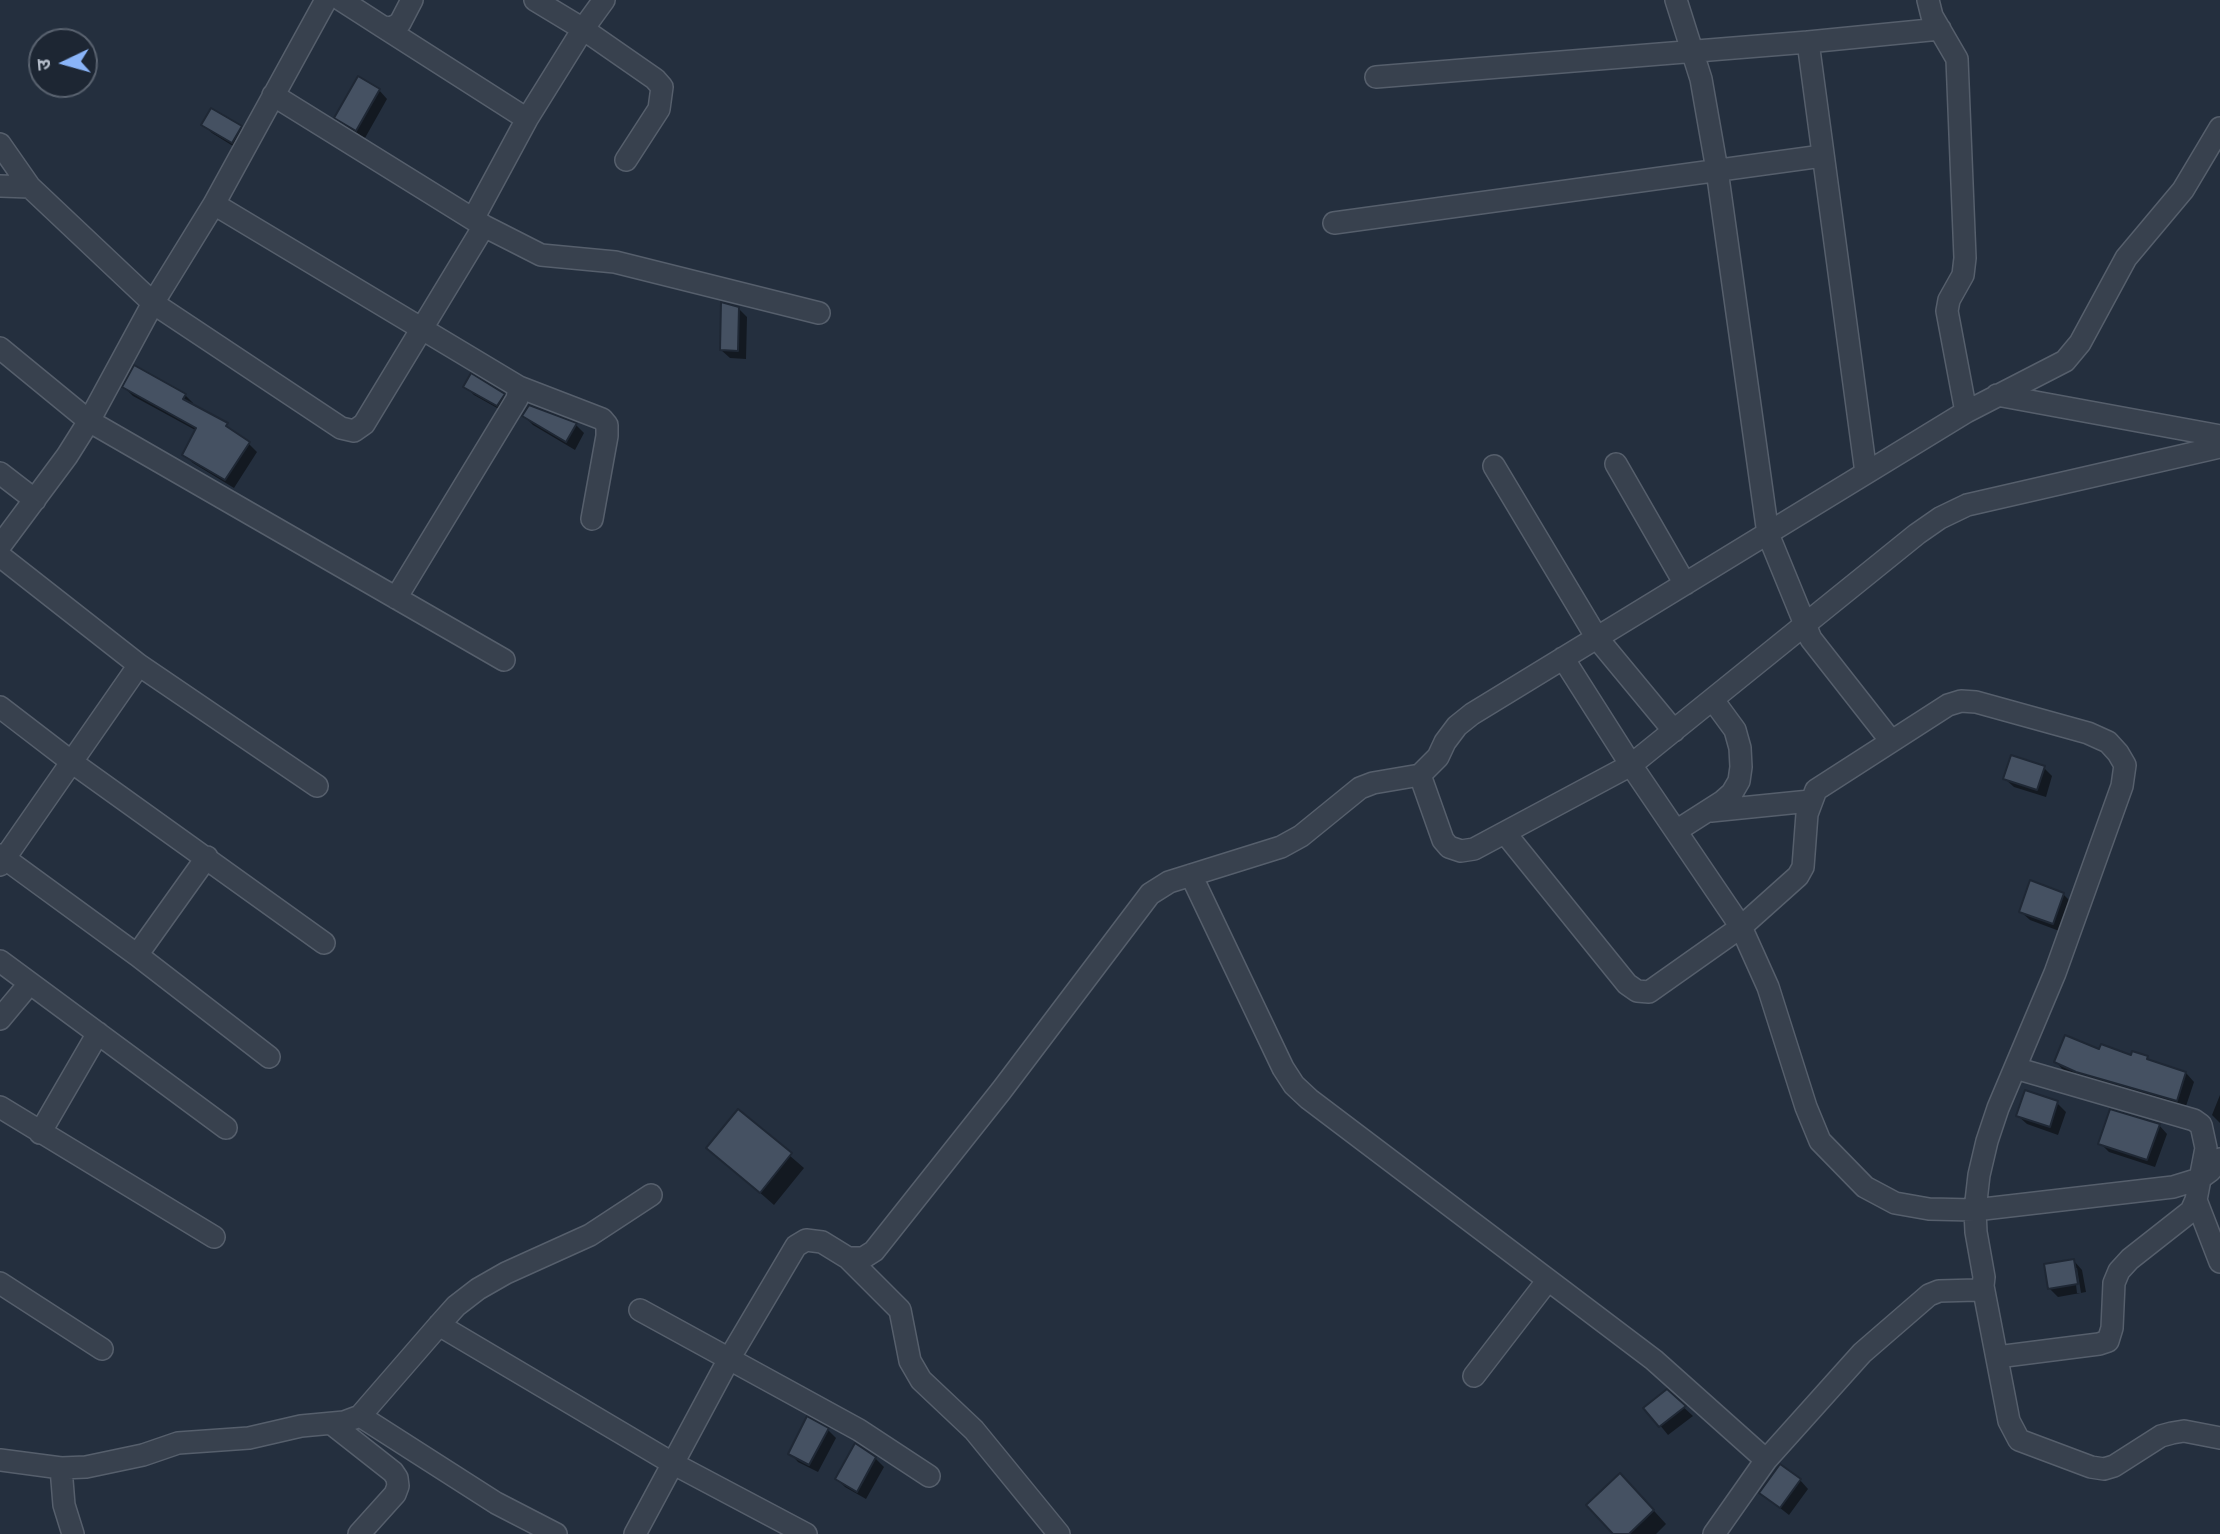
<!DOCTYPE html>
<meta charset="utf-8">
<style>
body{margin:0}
#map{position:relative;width:2220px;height:1534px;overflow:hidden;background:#242f3e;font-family:"Roboto Condensed","Noto Sans Devanagari",sans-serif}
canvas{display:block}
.north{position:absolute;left:28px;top:28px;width:70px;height:70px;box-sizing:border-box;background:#1d2633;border:2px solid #59626f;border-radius:50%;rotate:265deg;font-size:19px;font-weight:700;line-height:28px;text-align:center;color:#b4bcc9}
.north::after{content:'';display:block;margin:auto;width:24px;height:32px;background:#8ab4f8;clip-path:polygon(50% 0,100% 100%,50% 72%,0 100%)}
</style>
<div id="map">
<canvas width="2220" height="1534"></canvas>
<div class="north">उ</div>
</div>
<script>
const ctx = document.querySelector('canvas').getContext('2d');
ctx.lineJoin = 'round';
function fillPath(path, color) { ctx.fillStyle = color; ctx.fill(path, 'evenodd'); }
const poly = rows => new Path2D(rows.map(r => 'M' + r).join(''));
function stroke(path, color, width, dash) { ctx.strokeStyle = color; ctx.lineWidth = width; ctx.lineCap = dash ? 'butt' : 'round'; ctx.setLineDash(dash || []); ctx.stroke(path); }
const shadow = poly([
 [379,90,387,99,365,138,345,126,337,117],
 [203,124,241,127,249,136,241,151,212,133],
 [738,308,747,317,746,359,730,358,721,350],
 [465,386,503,396,512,404,506,413,474,395],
 [124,387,185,395,193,403,192,406,226,425,248,443,257,452,234,488,193,463,184,454,197,431,133,396],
 [529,407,576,425,584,433,575,450,533,425,524,416],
 [2044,768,2052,776,2046,797,2014,787,2005,779],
 [2063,894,2072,903,2062,932,2030,920,2021,912],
 [2147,1058,2152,1062,2186,1073,2194,1082,2185,1109,2086,1080,2064,1071,2056,1062],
 [2220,1095,2220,1123,2212,1115],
 [2057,1103,2066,1112,2058,1135,2027,1124,2018,1116],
 [738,1111,804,1168,774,1205,709,1148],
 [2159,1125,2167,1134,2155,1167,2109,1152,2100,1143],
 [2074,1261,2082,1270,2086,1292,2058,1297,2049,1288],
 [2074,1268,2077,1268,2081,1293,2077,1293],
 [1667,1392,1693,1416,1668,1435,1646,1408],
 [828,1430,836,1438,818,1472,798,1462,790,1453],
 [875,1458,884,1467,866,1499,845,1487,837,1479],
 [1800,1480,1808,1489,1789,1515,1761,1493],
 [1634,1489,1666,1524,1656,1534,1615,1534]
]);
const building = poly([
 [358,76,380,89,356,131,334,118,358,76],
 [211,108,242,126,232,143,201,125,211,108],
 [721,302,739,307,738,351,720,350,721,302],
 [134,365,186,394,183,399,228,423,226,426,250,442,225,480,182,455,196,428,122,387,134,365],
 [471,373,505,394,497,406,463,387,471,373],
 [529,405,577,423,566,442,522,416,529,405],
 [2011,755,2045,766,2037,790,2003,779,2011,755],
 [2030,880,2064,893,2053,924,2019,912,2030,880],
 [2065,1035,2099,1049,2101,1044,2131,1055,2132,1051,2148,1056,2147,1059,2186,1072,2177,1101,2076,1072,2054,1062,2065,1035],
 [2025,1090,2058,1101,2050,1127,2016,1116,2025,1090],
 [738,1109,792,1153,760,1193,706,1148,738,1109],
 [2110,1109,2160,1124,2147,1160,2098,1144,2110,1109],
 [2074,1259,2078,1284,2048,1289,2044,1264,2074,1259],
 [1667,1389,1686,1406,1659,1427,1643,1408,1667,1389],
 [807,1416,829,1428,809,1465,788,1454,807,1416],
 [855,1443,876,1457,857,1492,835,1479,855,1443],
 [1780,1464,1801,1479,1780,1508,1759,1493,1780,1464],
 [1620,1473,1654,1510,1629,1534,1613,1534,1586,1505,1620,1473]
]);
const minor = poly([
 [341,0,383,27,392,28,400,23,412,0],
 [535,0,583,29,655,79,662,87,659,109,626,160],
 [1676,0,1701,79,1717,170,1768,534,1811,639,1891,741],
 [1928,0,1932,16,1957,59,1965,258,1963,275,1949,300,1947,311,1966,412],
 [383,27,527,119],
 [1808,42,1866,473],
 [1376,77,1808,42,1940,29],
 [273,95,484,226,541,255,615,262,819,313],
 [0,144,30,187,153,303,341,428,354,431,364,424,484,226],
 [0,186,30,187],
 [214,204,519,387,517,399,396,598],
 [473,219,527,119,583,29,604,0],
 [1334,223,1822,156],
 [0,348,89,421,504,660],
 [519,387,602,419,607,425,607,436,592,519],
 [1997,395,2220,436],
 [1616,464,1685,584],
 [1494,466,1597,638,1674,731],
 [0,473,35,500],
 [0,546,67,456,89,421,153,303,214,204,326,0],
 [0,556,139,665,317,786],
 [1563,658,1631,765,1741,927,1768,987,1806,1107,1820,1141,1865,1187,1895,1203,1929,1209,1975,1210,2173,1187,2199,1179,2210,1171,2220,1159],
 [0,707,73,763,324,943],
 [1420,775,1443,840,1449,847,1461,851,1474,849,1631,765,1917,534,1940,518,1967,505,2220,447],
 [1711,811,1810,801],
 [1676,831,1723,801,1732,793,1739,781,1741,767,1740,748,1735,730,1713,700],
 [1505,833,1627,984,1637,991,1649,992,1741,927,1798,876,1803,867,1807,814,1816,790,1948,705,1961,701,1976,702,2088,733,2108,742,2118,753,2125,765,2122,786,2055,973,1998,1108,1987,1141,1979,1175,1975,1210,1976,1232,1984,1277,1983,1286,1977,1290,1939,1291,1929,1295,1862,1353,1766,1460,1714,1534],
 [0,855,137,955,269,1057],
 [0,865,139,665],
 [1191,875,1283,1068,1294,1085,1309,1099,1654,1360,1766,1460],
 [137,955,207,857],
 [0,961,226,1128],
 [0,1019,30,983],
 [0,1107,214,1237],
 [40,1133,98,1033],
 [2196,1200,2220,1262],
 [848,1258,900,1310,910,1361,921,1380,974,1430,1059,1534],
 [0,1283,102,1349],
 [1983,1286,2009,1421,2019,1440,2091,1467,2104,1469,2114,1466,2161,1436,2172,1433,2184,1431,2220,1438],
 [640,1310,859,1430,929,1476],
 [439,1325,672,1463,806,1534],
 [1997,1357,2099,1344,2108,1341,2112,1328,2114,1283,2119,1271,2130,1259,2191,1211,2196,1200,2206,1148,2201,1125,2194,1120,2015,1068],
 [1474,1376,1548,1280],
 [360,1416,496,1503,556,1534],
 [332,1424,393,1472,397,1478,398,1486,395,1494,359,1534],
 [0,1460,61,1468,86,1467,143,1455,178,1443,249,1438,301,1426,344,1422,360,1416,439,1325,456,1306,478,1289,506,1273,590,1235,651,1195],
 [61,1468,64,1505,73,1534],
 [635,1534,729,1359,796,1246,806,1240,822,1242,848,1258,863,1258,874,1251,1001,1091,1150,894,1169,882,1281,847,1301,836,1360,788,1373,783,1420,775,1438,757,1445,742,1457,726,1472,714,1966,412,2065,361,2080,343,2126,258,2183,190,2220,128]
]);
fillPath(shadow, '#0007');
fillPath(building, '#455162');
stroke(building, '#1f2835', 2);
stroke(minor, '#565f6c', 24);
stroke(minor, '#38414e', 21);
</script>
